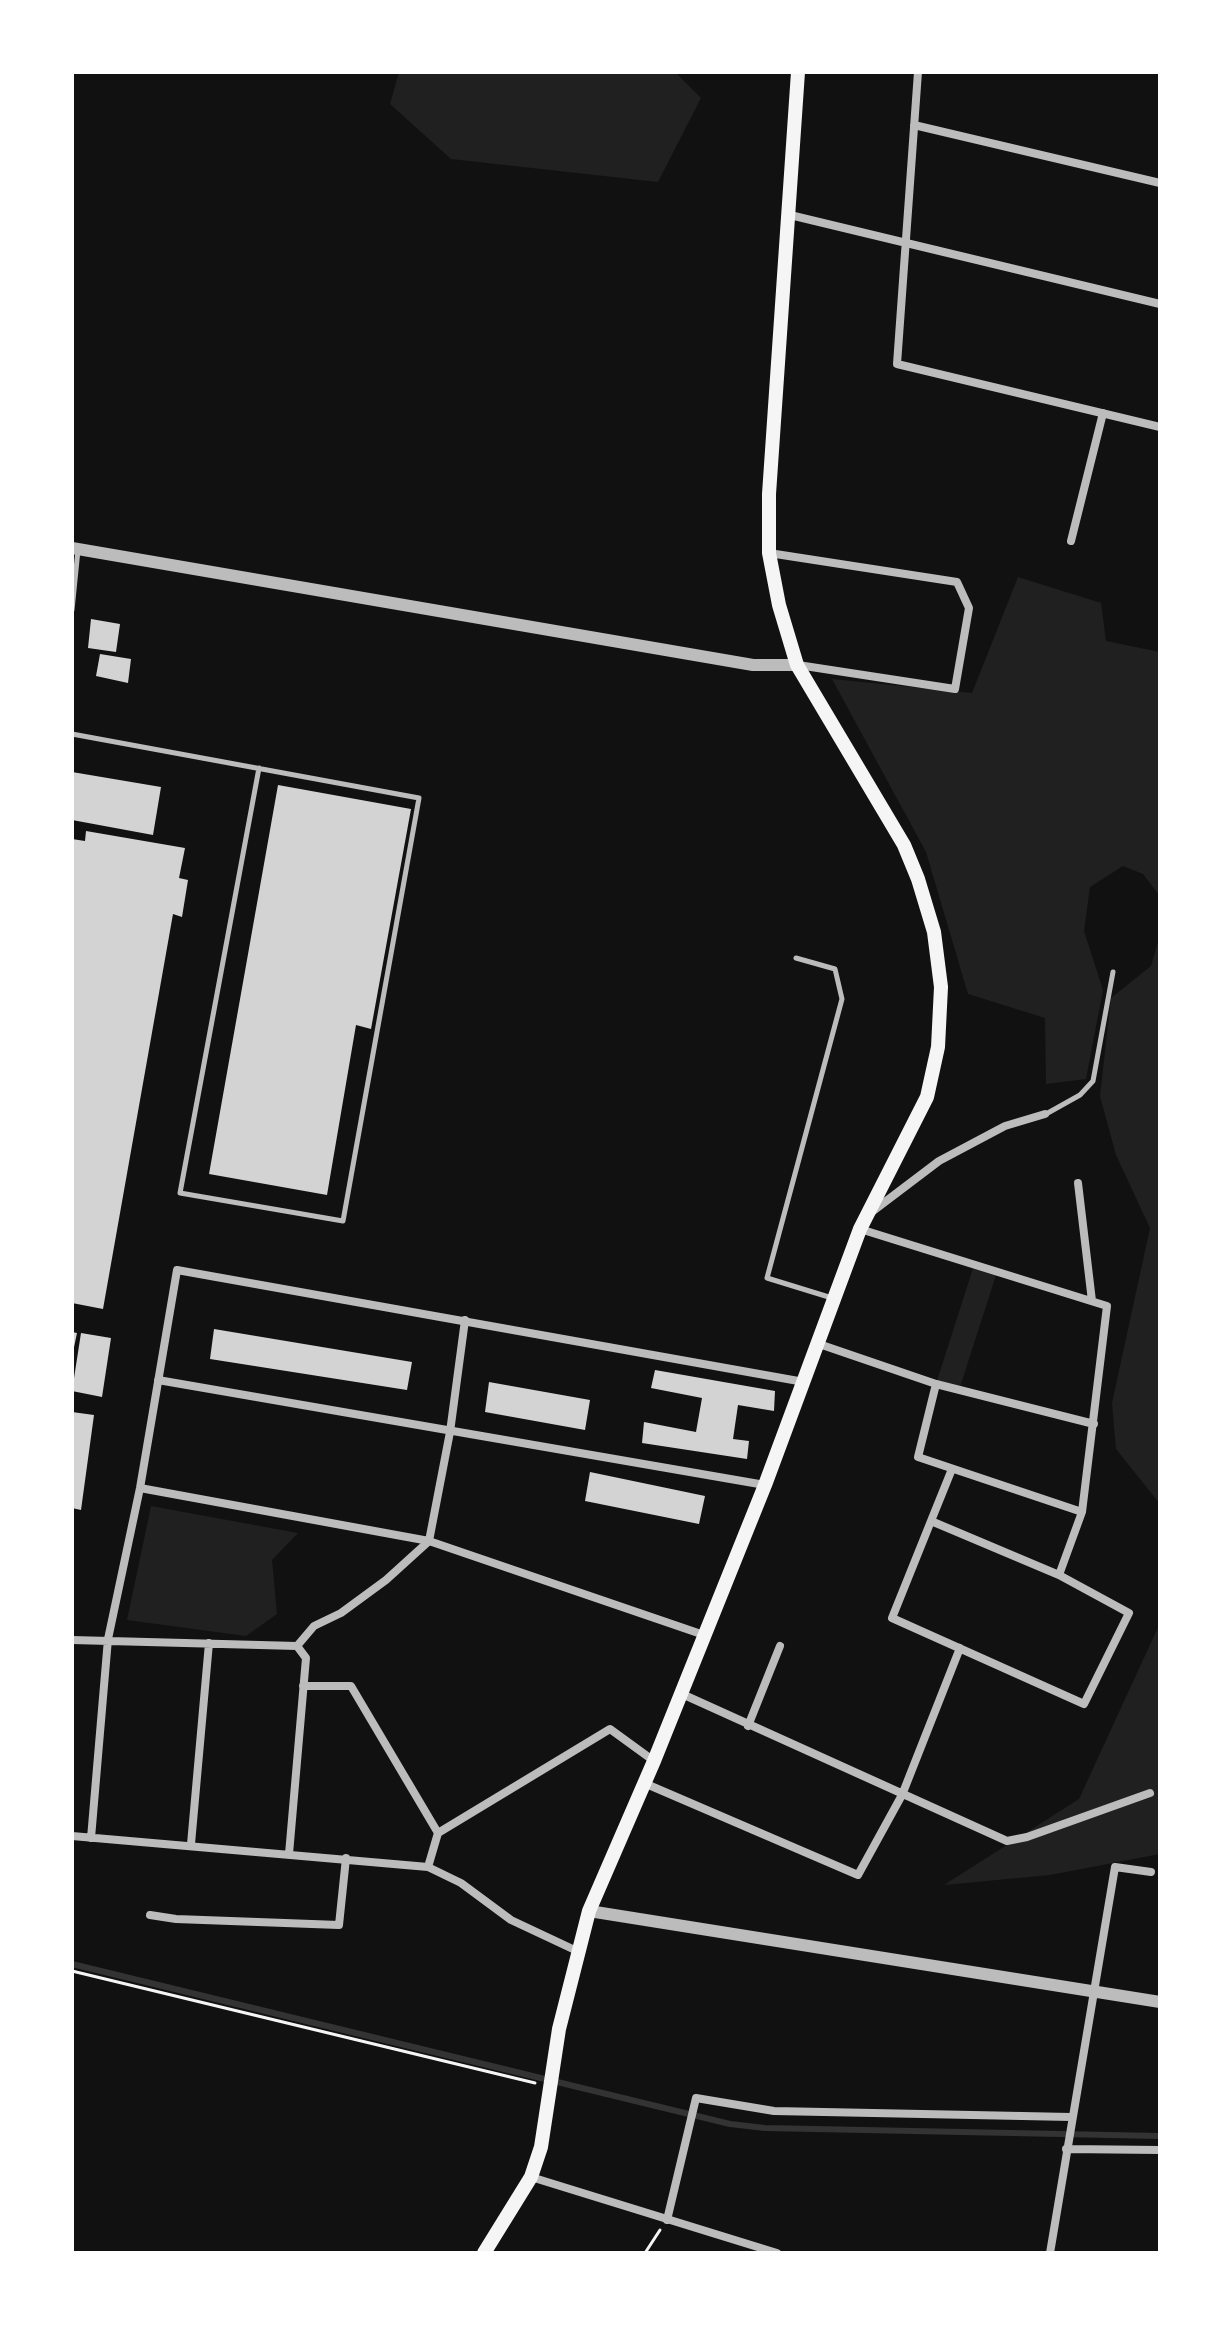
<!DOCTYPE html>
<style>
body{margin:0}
#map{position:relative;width:1232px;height:2325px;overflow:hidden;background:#111;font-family:"Space Grotesk",sans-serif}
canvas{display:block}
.frame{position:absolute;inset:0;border:74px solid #fff;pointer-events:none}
</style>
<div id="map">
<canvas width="1232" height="2325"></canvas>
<div class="frame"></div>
</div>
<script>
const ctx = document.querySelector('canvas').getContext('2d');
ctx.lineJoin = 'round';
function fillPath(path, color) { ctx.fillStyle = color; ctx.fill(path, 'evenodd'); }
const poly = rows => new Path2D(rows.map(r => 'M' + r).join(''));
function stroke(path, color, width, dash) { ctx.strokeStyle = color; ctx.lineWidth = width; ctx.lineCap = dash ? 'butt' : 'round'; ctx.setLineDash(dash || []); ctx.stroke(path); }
const green = poly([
 [399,72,675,72,701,98,658,182,451,159,390,104],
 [1018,577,1101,603,1106,641,1160,652,1160,896,1143,874,1123,866,1090,887,1084,931,1103,990,1086,1079,1046,1084,1045,1018,968,994,926,852,832,679,972,693],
 [1160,935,1160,1504,1116,1449,1112,1403,1150,1228,1116,1155,1100,1096,1111,998,1151,966],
 [974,1265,997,1272,959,1390,936,1384],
 [151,1506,298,1533,272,1560,277,1614,246,1636,127,1620],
 [1160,1623,1160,1854,1050,1875,944,1885,1079,1799]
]);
const stream = poly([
 [72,1964,730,2124,765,2128,1160,2136]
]);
const building = poly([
 [91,619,120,624,116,652,88,648],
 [100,654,131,659,128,683,96,676],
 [72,772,161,787,153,835,72,820],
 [278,785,411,809,371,1029,356,1025,327,1195,209,1174],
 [86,831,185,848,179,878,188,880,182,917,173,914,103,1309,72,1303,72,839,85,841],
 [214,1329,412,1362,407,1390,210,1359],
 [72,1332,77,1333,73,1352,72,1352],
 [81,1333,111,1338,102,1397,72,1391],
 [655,1370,775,1391,774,1411,738,1405,733,1439,749,1441,747,1459,642,1443,644,1422,696,1432,702,1398,651,1388],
 [489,1382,590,1400,585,1430,485,1412],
 [72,1412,94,1415,81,1510,72,1508],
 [590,1472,705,1496,699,1524,585,1501]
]);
const path = poly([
 [72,1971,535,2083],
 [645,2253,660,2230]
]);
const service = poly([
 [72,610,78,550],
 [72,734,419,798,343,1221,180,1193,259,768],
 [796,958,835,969,842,999,767,1278,832,1298],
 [1046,1114,1080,1095,1093,1081,1113,972]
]);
const minor = poly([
 [918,72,897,364,1160,427],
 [914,125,1160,183],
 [790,215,1160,304],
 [1071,541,1103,413],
 [769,553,957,582,969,608,955,689,798,665],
 [1078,1183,1092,1301],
 [873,1211,939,1161,1005,1126,1045,1114],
 [860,1229,1107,1306,1082,1512,1059,1575],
 [819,1344,936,1384,1094,1424],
 [158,1380,765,1485],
 [936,1384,918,1457,1082,1512],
 [140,1488,429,1541,704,1635],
 [931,1521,1059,1575,1129,1613,1084,1704,892,1618,931,1521,952,1469],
 [72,1640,297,1646,306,1658,289,1854],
 [297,1646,314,1626,341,1613,386,1580,429,1541,450,1432,465,1320],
 [303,1686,351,1686,438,1833,428,1867],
 [682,1694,1007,1841,1027,1837,1150,1793],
 [748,1726,780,1646],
 [644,1783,858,1875,902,1795,960,1648],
 [438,1833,610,1729,654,1761],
 [72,1836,428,1867,461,1883,511,1920,577,1951],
 [91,1838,108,1639,140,1488,177,1270,804,1382],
 [191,1844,209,1643],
 [150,1915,176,1919,339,1925,346,1858],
 [1066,2149,1160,2150],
 [531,2177,777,2253],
 [667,2220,696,2098,774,2111,1071,2117],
 [1050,2253,1115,1867,1151,1872]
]);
const tertiary = poly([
 [72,548,753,665,797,665],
 [589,1911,1160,2002]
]);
const secondary = poly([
 [484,2253,531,2177,541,2147,559,2029,589,1911,654,1761,765,1485,860,1229,927,1097,938,1047,941,987,934,932,918,879,904,845,797,665,779,605,769,553,769,494,798,72]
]);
fillPath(green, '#202020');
stroke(stream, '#333', 6);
fillPath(building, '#d3d3d3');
stroke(path, '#f5f5f5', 3);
stroke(service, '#bcbcbc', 5);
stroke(minor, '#bcbcbc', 8);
stroke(tertiary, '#bcbcbc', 12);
stroke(secondary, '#f5f5f5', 14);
</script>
